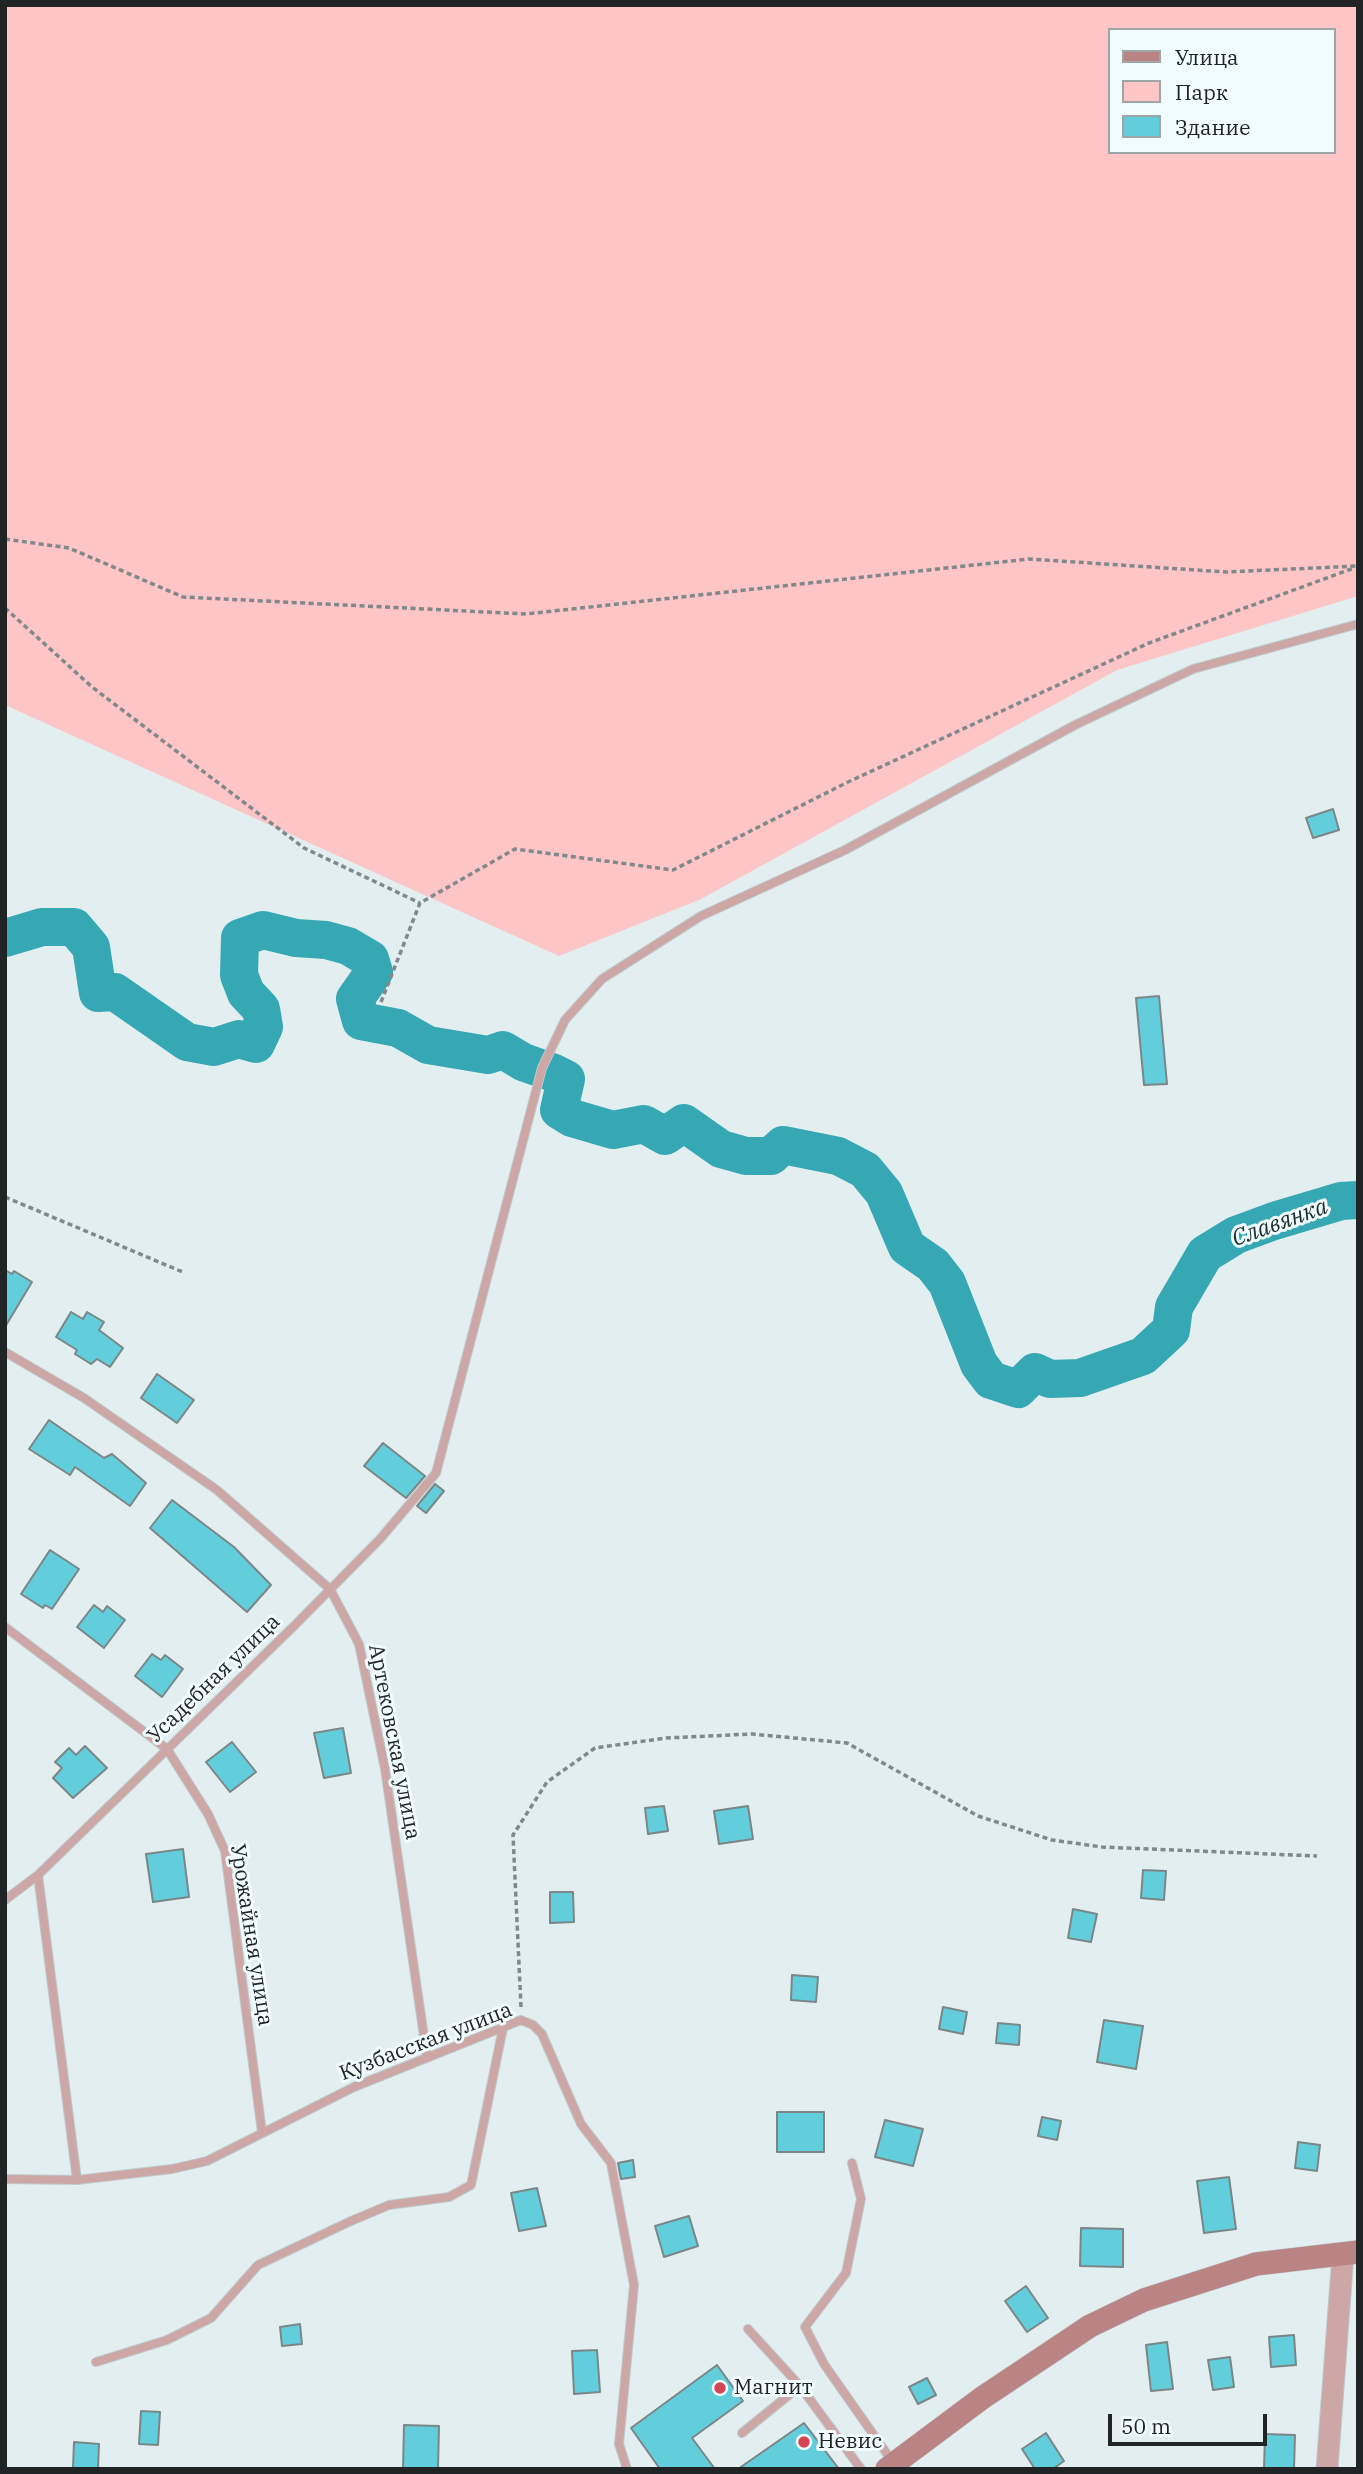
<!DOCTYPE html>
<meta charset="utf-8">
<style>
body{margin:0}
#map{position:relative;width:1363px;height:2474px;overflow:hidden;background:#e2eef0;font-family:"IBM Plex Serif",serif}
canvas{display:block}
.frame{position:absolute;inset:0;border:7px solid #202425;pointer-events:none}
.legend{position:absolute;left:1108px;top:28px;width:228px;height:126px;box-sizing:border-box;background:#f0fcfd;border:2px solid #9da6a7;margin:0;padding:9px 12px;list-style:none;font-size:21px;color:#202425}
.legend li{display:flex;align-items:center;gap:14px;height:35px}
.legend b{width:35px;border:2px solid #9da6a7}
.scale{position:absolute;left:1108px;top:2414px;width:159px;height:32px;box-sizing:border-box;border:4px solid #202425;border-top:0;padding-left:9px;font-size:21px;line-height:24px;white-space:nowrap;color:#202425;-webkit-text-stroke:5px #f0fcfd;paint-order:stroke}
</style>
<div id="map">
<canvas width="1363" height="2474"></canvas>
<div class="frame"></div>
<ul class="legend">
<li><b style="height:9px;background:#bb8484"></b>Улица</li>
<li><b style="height:19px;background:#fdc5c5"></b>Парк</li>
<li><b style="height:19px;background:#62cedb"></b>Здание</li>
</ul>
<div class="scale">50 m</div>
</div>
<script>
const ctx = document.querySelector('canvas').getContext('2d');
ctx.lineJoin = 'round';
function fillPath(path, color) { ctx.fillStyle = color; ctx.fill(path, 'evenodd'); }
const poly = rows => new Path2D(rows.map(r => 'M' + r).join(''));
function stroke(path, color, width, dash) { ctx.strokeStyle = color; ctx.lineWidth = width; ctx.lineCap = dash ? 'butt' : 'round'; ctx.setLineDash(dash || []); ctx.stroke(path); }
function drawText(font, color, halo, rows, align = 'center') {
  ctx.font = font + ' "IBM Plex Serif",serif'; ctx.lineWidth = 6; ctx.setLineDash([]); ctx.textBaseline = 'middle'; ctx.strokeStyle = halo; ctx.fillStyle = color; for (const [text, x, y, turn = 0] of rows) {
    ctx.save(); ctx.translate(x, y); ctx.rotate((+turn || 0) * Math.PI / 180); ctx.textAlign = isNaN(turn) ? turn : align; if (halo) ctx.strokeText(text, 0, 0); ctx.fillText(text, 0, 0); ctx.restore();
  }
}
const green = poly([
 [5,5,1358,5,1358,596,1117,670,701,899,559,956,5,705],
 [1109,30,1333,30,1333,152,1109,152]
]);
const river = poly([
 [5,938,42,927,74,927,91,947,98,993,115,992,187,1042,214,1047,239,1039,256,1044,264,1027,261,1009,246,993,239,975,240,938,263,930,296,938,326,940,348,946,370,959,374,972,355,999,361,1021,398,1028,428,1045,488,1055,503,1050,523,1062,554,1073,566,1079,559,1110,572,1118,613,1130,644,1124,665,1136,684,1123,721,1149,746,1156,771,1156,783,1145,838,1156,865,1170,884,1193,907,1247,933,1265,947,1283,979,1364,991,1380,1018,1389,1035,1372,1050,1379,1080,1378,1143,1356,1171,1330,1174,1307,1205,1254,1236,1235,1274,1221,1341,1201,1358,1200]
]);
const building = poly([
 [1333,809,1339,830,1313,838,1306,818,1333,809],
 [1159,996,1167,1084,1144,1085,1136,998,1159,996],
 [5,1270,12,1274,14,1271,32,1282,5,1327,5,1270],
 [71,1312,83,1319,87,1312,104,1322,99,1330,123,1348,110,1367,97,1359,91,1364,75,1354,77,1350,56,1337,71,1312],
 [157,1374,194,1400,177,1423,141,1398,157,1374],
 [49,1420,104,1458,112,1454,146,1483,130,1506,75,1467,70,1475,29,1449,49,1420],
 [383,1443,425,1476,406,1498,364,1466,383,1443],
 [435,1484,444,1491,426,1513,417,1506,435,1484],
 [172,1500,234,1547,271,1585,247,1612,150,1528,172,1500],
 [50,1550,79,1569,52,1609,45,1605,43,1608,21,1594,50,1550],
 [94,1605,103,1612,107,1606,125,1620,104,1648,77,1627,94,1605],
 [152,1654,161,1660,165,1655,183,1669,162,1697,135,1676,152,1654],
 [343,1728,351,1773,324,1778,314,1733,343,1728],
 [232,1742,256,1772,230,1792,206,1762,232,1742],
 [85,1746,107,1768,73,1798,53,1778,62,1768,55,1762,69,1748,76,1755,85,1746],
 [664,1806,668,1831,648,1834,645,1808,664,1806],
 [748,1806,753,1839,719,1844,714,1811,748,1806],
 [183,1849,189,1897,153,1902,146,1854,183,1849],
 [1143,1870,1166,1871,1164,1900,1141,1898,1143,1870],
 [550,1892,573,1892,574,1922,550,1923,550,1892],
 [1073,1909,1097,1914,1091,1942,1068,1938,1073,1909],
 [792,1975,818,1977,816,2002,791,2000,792,1975],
 [943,2007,967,2012,963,2034,939,2029,943,2007],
 [1104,2020,1143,2026,1136,2069,1097,2062,1104,2020],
 [998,2023,1020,2025,1019,2045,996,2043,998,2023],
 [777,2112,824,2112,824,2152,777,2152,777,2112],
 [1042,2117,1061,2121,1057,2140,1038,2136,1042,2117],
 [885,2120,923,2129,913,2166,875,2157,885,2120],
 [1298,2142,1320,2145,1317,2171,1295,2168,1298,2142],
 [633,2160,635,2177,621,2179,618,2163,633,2160],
 [1229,2177,1236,2229,1204,2233,1197,2181,1229,2177],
 [537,2188,546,2226,519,2231,511,2193,537,2188],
 [689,2216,698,2246,664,2257,655,2226,689,2216],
 [1081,2228,1123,2229,1123,2267,1080,2266,1081,2228],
 [1026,2286,1048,2318,1027,2332,1005,2301,1026,2286],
 [300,2324,302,2344,282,2346,280,2327,300,2324],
 [1294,2335,1296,2365,1271,2367,1269,2337,1294,2335],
 [1167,2342,1173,2389,1151,2391,1146,2345,1167,2342],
 [597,2350,600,2392,574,2394,572,2351,597,2350],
 [1230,2357,1234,2387,1213,2390,1208,2360,1230,2357],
 [717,2365,743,2401,692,2438,715,2469,660,2469,631,2428,717,2365],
 [927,2378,936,2395,918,2404,909,2387,927,2378],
 [141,2411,160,2412,158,2445,139,2444,141,2411],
 [804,2423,839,2469,738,2469,804,2423],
 [404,2425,439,2426,438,2469,403,2469,404,2425],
 [1046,2433,1064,2461,1053,2469,1035,2469,1022,2449,1046,2433],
 [1265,2434,1295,2435,1294,2469,1264,2469,1265,2434],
 [74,2442,99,2444,98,2469,73,2468,74,2442]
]);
const path = poly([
 [5,539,69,548,183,597,526,614,1029,559,1226,572,1358,566],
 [5,608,92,687,304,848,420,903],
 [381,1002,420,903,515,849,673,870,848,782,1149,643,1354,568],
 [5,1197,185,1273],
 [521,2007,513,1835,547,1782,595,1748,666,1738,752,1734,847,1743,978,1816,1052,1840,1102,1847,1317,1856]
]);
const service = poly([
 [5,1352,84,1398,217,1490,330,1589,359,1644,385,1769,427,2057],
 [5,1627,167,1749,208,1814,225,1851,262,2132],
 [38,1875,77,2180],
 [5,1900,38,1875,295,1625,380,1539,436,1473,542,1068,565,1020,602,979,701,916,845,850,1075,725,1193,669,1358,624],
 [852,2163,861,2199,846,2273,805,2327,824,2364,892,2461],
 [5,2179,77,2180,172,2169,207,2161,354,2087,521,2020,533,2025,542,2034,581,2124,611,2163,634,2285,619,2444,627,2469],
 [748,2329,800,2386,861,2469],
 [96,2362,167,2340,211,2318,258,2265,351,2221,389,2205,449,2197,471,2185,503,2028],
 [742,2433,800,2386]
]);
const tertiary = poly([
 [1327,2469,1343,2254]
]);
const secondary = poly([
 [887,2469,982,2398,1090,2326,1144,2300,1256,2264,1358,2252]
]);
const markers = [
 [720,2388,7,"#d44453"],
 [804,2442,7,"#d44453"]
];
const streetNames = [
 ["Усадебная улица",214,1679,-44],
 ["Артековская улица",394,1742,79],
 ["Урожайная улица",251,1935,81],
 ["Кузбасская улица",426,2042,-21]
];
const poiNames = [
 ["Магнит",734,2388],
 ["Невис",818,2442]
];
const waterNames = [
 ["Славянка",1280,1223,-20]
];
fillPath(green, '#fdc5c5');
stroke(river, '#35a8b4', 38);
fillPath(building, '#62cedb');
stroke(building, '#7b8687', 2);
stroke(service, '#bfcacb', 10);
stroke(tertiary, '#bfcacb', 23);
stroke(secondary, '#bfcacb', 24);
stroke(path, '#81888a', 3.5, [5, 3.5]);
stroke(service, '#cda6a6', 8);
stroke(tertiary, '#cda6a6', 21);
stroke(secondary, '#bb8484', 23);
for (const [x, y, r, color] of markers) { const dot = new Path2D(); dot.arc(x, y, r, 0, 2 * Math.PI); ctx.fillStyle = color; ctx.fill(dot); stroke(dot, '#f0fcfd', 2.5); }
drawText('21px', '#202425', '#f0fcfd', streetNames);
drawText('21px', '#202425', '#f0fcfd', poiNames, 'left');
drawText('italic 23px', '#1a2e31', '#f0fcfd', waterNames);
</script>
